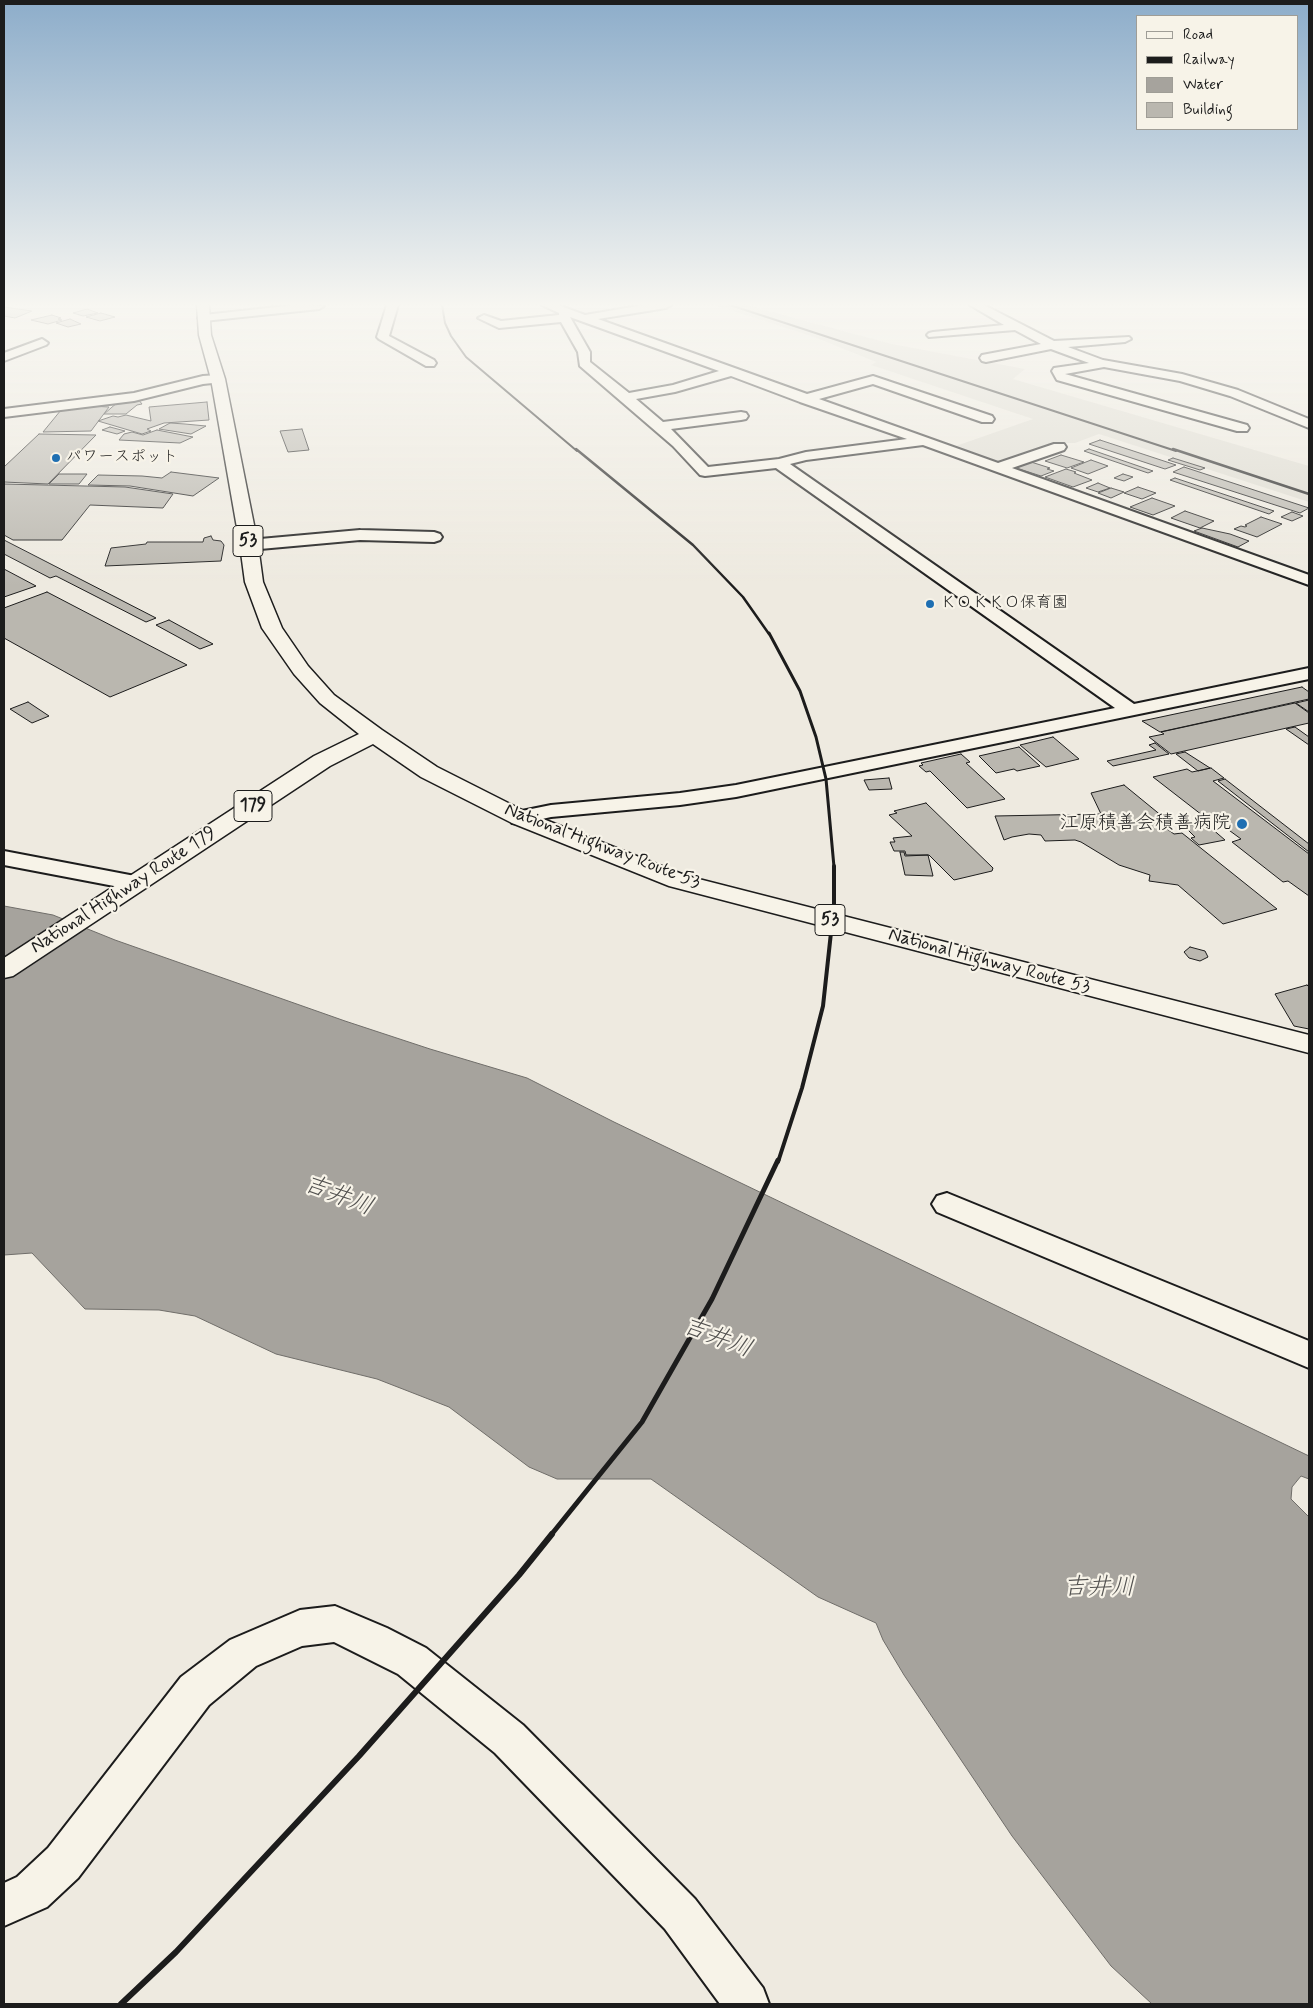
<!DOCTYPE html>
<meta charset="utf-8">
<style>
body{margin:0}
#map{position:relative;width:1313px;height:2008px;overflow:hidden;background:#eeeae0;font-family:Mynerve,sans-serif}
canvas{display:block}
.frame{position:absolute;inset:0;border:5px solid #1c1c1c;pointer-events:none}
.legend{position:absolute;left:1136px;top:15px;width:162px;height:115px;box-sizing:border-box;background:#f7f3e8;border:1px solid #9f9d96;margin:0;padding:6px 9px;list-style:none;font-size:15px;color:#1c1c1c}
.legend li{display:flex;align-items:center;gap:10px;height:25px}
.legend b{width:25px;border:1px solid #9f9d96}
</style>
<div id="map">
<canvas width="1313" height="2008"></canvas>
<div class="frame"></div>
<ul class="legend">
<li><b style="height:6px;background:#f7f3e8"></b>Road</li>
<li><b style="height:6px;background:#1c1c1c"></b>Railway</li>
<li><b style="height:14px;background:#a6a39d"></b>Water</li>
<li><b style="height:14px;background:#bab7af"></b>Building</li>
</ul>
</div>
<script>
const ctx = document.querySelector('canvas').getContext('2d');
ctx.lineJoin = 'round';
function fillPath(path, color) { ctx.fillStyle = color; ctx.fill(path, 'evenodd'); }
const poly = rows => new Path2D(rows.map(r => 'M' + r).join(''));
function stroke(path, color, width, dash) { ctx.strokeStyle = color; ctx.lineWidth = width; ctx.lineCap = dash ? 'butt' : 'round'; ctx.setLineDash(dash || []); ctx.stroke(path); }
function drawText(font, color, halo, rows, align = 'center') {
  ctx.font = font + ' Mynerve,"Klee One",sans-serif'; ctx.lineWidth = 4.5; ctx.setLineDash([]); ctx.textBaseline = 'middle'; ctx.strokeStyle = halo; ctx.fillStyle = color; for (const [text, x, y, turn = 0] of rows) {
    ctx.save(); ctx.translate(x, y); ctx.rotate((+turn || 0) * Math.PI / 180); ctx.textAlign = isNaN(turn) ? turn : align; if (halo) ctx.strokeText(text, 0, 0); ctx.fillText(text, 0, 0); ctx.restore();
  }
}
const built = poly([
 [715,305,746,305,892,344,1025,369,1013,379,1309,466,1309,502,1099,434,1075,443,1057,443,999,463,953,447,1033,419,871,365,876,362,814,337]
]);
const water = poly([
 [4,906,53,915,115,940,345,1021,430,1049,527,1078,614,1122,1309,1456,1309,1479,1301,1476,1292,1487,1291,1499,1309,1517,1309,2004,1152,2004,1111,1966,1012,1836,904,1675,883,1640,876,1623,818,1597,651,1479,557,1479,529,1467,449,1407,377,1379,276,1354,195,1316,159,1310,85,1309,32,1253,4,1255,4,906]
]);
const building = poly([
 [4,307,32,311,15,318,4,316,4,307],
 [87,309,98,313,83,316,73,313,87,309],
 [101,313,115,317,100,321,86,317,101,313],
 [52,315,61,318,58,319,62,320,48,324,31,320,52,315],
 [70,319,81,324,68,327,56,323,70,319],
 [138,399,142,404,137,405,126,414,104,414,118,402,138,399],
 [207,402,209,420,164,423,147,429,151,431,142,434,98,421,113,416,118,417,126,415,151,421,149,407,207,402],
 [89,406,109,407,91,431,43,432,61,410,89,406],
 [170,423,185,424,206,426,191,434,159,429,170,423],
 [110,427,125,431,117,434,102,430,110,427],
 [302,429,309,450,288,452,280,431,302,429],
 [157,430,193,437,180,443,119,440,124,434,132,432,143,435,157,430],
 [39,434,96,435,48,484,4,482,4,467,39,434],
 [1100,440,1176,465,1165,469,1089,444,1100,440],
 [1089,449,1153,471,1148,473,1084,451,1089,449],
 [1061,455,1084,462,1067,468,1045,461,1061,455],
 [1173,458,1205,468,1200,470,1168,460,1173,458],
 [1091,460,1108,466,1088,474,1071,468,1091,460],
 [1031,462,1050,468,1047,469,1054,471,1041,476,1016,468,1031,462],
 [1184,467,1309,508,1300,513,1173,472,1184,467],
 [1066,469,1076,472,1074,473,1092,480,1073,487,1045,477,1066,469],
 [171,472,219,478,193,496,130,486,88,485,98,475,142,476,162,478,171,472],
 [59,474,87,474,79,484,49,484,59,474],
 [1123,474,1133,477,1124,481,1114,478,1123,474],
 [1175,478,1274,511,1269,514,1170,480,1175,478],
 [1098,483,1110,488,1098,492,1086,488,1098,483],
 [4,484,125,487,173,494,163,508,90,505,62,540,13,540,4,535,4,484],
 [1138,487,1156,493,1142,499,1124,493,1138,487],
 [1111,488,1124,492,1111,498,1098,493,1111,488],
 [1152,498,1175,506,1153,515,1130,507,1152,498],
 [1185,511,1214,521,1200,528,1171,518,1185,511],
 [1292,512,1303,516,1292,521,1281,517,1292,512],
 [1261,517,1282,524,1257,537,1234,529,1241,526,1245,527,1247,526,1245,525,1261,517],
 [1202,528,1230,534,1249,541,1238,547,1194,531,1202,528],
 [211,536,213,540,221,541,224,545,221,561,105,566,111,548,146,544,147,542,203,542,204,538,211,536],
 [4,540,156,618,146,622,56,576,50,578,4,554,4,540],
 [4,569,36,586,4,597,4,569],
 [47,592,187,665,110,697,4,638,4,608,47,592],
 [169,620,213,644,200,649,156,625,169,620],
 [1302,687,1309,692,1309,699,1160,732,1142,721,1302,687],
 [1309,700,1309,712,1296,703,1309,700],
 [28,702,49,716,32,723,10,709,28,702],
 [1295,703,1309,713,1309,723,1171,754,1149,737,1164,734,1161,732,1295,703],
 [1295,727,1309,737,1309,745,1286,729,1295,727],
 [1053,737,1079,759,1046,767,1020,745,1053,737],
 [1155,743,1169,754,1113,766,1107,761,1156,750,1149,745,1155,743],
 [1019,747,1040,766,1017,771,1014,769,996,773,979,756,1019,747],
 [1185,752,1210,768,1198,771,1176,754,1185,752],
 [961,754,970,762,966,763,1005,799,967,808,930,771,926,772,919,766,923,765,921,763,961,754],
 [1211,768,1224,778,1213,781,1309,854,1309,896,1288,881,1283,882,1232,842,1241,839,1207,814,1202,815,1153,777,1187,769,1192,772,1211,768],
 [889,778,892,789,869,790,864,780,889,778],
 [1225,779,1309,844,1309,852,1218,781,1225,779],
 [1124,785,1168,821,1160,824,1174,834,1182,833,1277,909,1223,924,1178,885,1149,881,1150,875,1119,865,1081,842,1075,840,1045,841,1041,835,1029,834,1012,837,1004,840,995,816,1101,814,1091,793,1124,785],
 [926,803,993,868,992,871,954,880,929,855,906,855,905,851,894,851,890,842,895,842,893,838,912,836,889,815,897,813,894,811,926,803],
 [1204,822,1225,840,1199,845,1191,838,1195,837,1185,827,1204,822],
 [900,852,904,852,905,856,928,855,933,876,905,875,900,852],
 [1190,947,1205,951,1208,957,1200,961,1189,958,1184,952,1190,947],
 [1307,985,1309,987,1309,1029,1294,1026,1275,994,1307,985]
]);
const street = poly([
 [295,305,324,306,319,309,204,321,198,318,204,315,295,305],
 [387,305,398,305,389,336,434,360,436,363,434,366,426,366,379,339,377,337,387,305],
 [542,305,558,305,585,315,644,305,671,305,666,308,598,319,807,394,873,376,992,416,994,419,992,422,982,422,873,384,819,399,998,463,1054,444,1064,444,1066,447,1064,450,1012,468,1309,575,1309,585,923,445,806,460,790,464,1134,704,1309,668,1309,679,736,797,680,805,551,817,520,824,512,823,509,818,512,813,551,805,680,793,736,785,1115,708,776,468,705,476,700,475,673,446,580,366,578,352,561,322,499,328,478,318,484,315,501,321,559,315,559,313,542,305],
 [570,317,719,371,673,385,629,393,590,362,590,352,570,317],
 [731,376,800,402,907,439,806,452,779,459,708,467,671,429,741,420,746,419,748,416,746,413,741,412,663,422,636,399,675,392,731,376],
 [970,305,984,305,1054,341,1129,337,1131,339,1125,342,1068,347,1103,360,1182,374,1238,390,1309,419,1309,428,1230,396,1180,381,1104,367,1065,374,1247,425,1249,428,1247,431,1237,431,1057,380,1052,371,1054,368,1089,363,1051,349,986,362,982,361,980,358,982,355,1041,344,1015,330,929,337,927,335,929,333,933,332,1004,325,970,305],
 [42,339,48,343,46,345,4,361,4,353,42,339],
 [218,375,224,379,222,382,203,384,134,401,4,417,4,409,134,393,203,376,218,375],
 [360,530,434,532,440,534,442,537,440,540,434,542,360,540,249,550,243,548,241,545,243,542,249,540,360,530],
 [4,851,135,876,143,878,146,883,143,888,135,890,4,865,4,851],
 [947,1193,1309,1341,1309,1368,937,1212,932,1204,937,1196,947,1193],
 [335,1606,387,1628,426,1648,523,1725,695,1899,763,1988,769,2004,720,2004,665,1929,495,1753,398,1674,334,1642,302,1646,256,1666,209,1705,78,1878,47,1907,4,1926,4,1883,17,1877,48,1848,181,1677,230,1640,300,1610,335,1606]
]);
const highway = poly([
 [197,305,209,305,211,335,225,379,258,545,263,582,282,628,308,666,334,695,382,730,437,767,528,813,687,876,1309,1035,1309,1053,669,886,512,823,421,777,373,744,330,766,13,976,4,978,4,958,314,756,359,734,320,703,294,674,262,628,245,582,240,545,211,379,199,335,197,305]
]);
const railFar5 = poly([
 [442,305,445,323,451,336,466,357,577,451],
 [730,305,1176,451]
]);
const railFar4 = poly([
 [576,449,693,545,743,597,769,634],
 [1173,449,1309,494]
]);
const railFar3 = poly([
 [769,633,800,691,816,737,826,779,834,867]
]);
const railFar2 = poly([
 [778,1162,802,1088,823,1006,834,905,834,866]
]);
const railFar1 = poly([
 [551,1535,642,1422,712,1299,778,1160]
]);
const rail = poly([
 [121,2004,176,1952,359,1756,519,1575,552,1534]
]);
const markers = [
 [56,458,5,"#1f6fb2"],
 [930,604,5,"#1f6fb2"],
 [1242,824,6,"#1f6fb2"]
];
const farPoinames = [
 ["パワースポット",66,458],
 ["ＫＯＫＫＯ保育園",940,604]
];
const shields = [
 [248,541,30],
 [253,806,38],
 [830,920,30]
];
const shieldNames = [
 ["53",248,541],
 ["179",253,806],
 ["53",830,920]
];
const poiNames = [
 ["江原積善会積善病院",1231,824]
];
const streetNames = [
 ["National Highway Route 53",602,847,21],
 ["National Highway Route 179",124,891,-33],
 ["National Highway Route 53",989,962,15]
];
const nearWaternames = [
 ["吉井川",338,1197,21],
 ["吉井川",717,1339,21],
 ["吉井川",1099,1589]
];
fillPath(built, '#dedbd1');
fillPath(water, '#a6a39d');
stroke(water, '#6f6d69', 1);
fillPath(building, '#bab7af');
stroke(building, '#1c1c1c', 1);
stroke(street, '#1c1c1c', 4);
stroke(highway, '#1c1c1c', 3);
fillPath(street, '#f7f3e8');
fillPath(highway, '#f7f3e8');
stroke(railFar5, '#1c1c1c', 2);
stroke(railFar4, '#1c1c1c', 2.5);
stroke(railFar3, '#1c1c1c', 3);
stroke(railFar2, '#1c1c1c', 4);
stroke(railFar1, '#1c1c1c', 5);
stroke(rail, '#1c1c1c', 6);
const sky = ctx.createLinearGradient(0, 0, 0, 586);
sky.addColorStop(0, '#8dadca');
sky.addColorStop(0.52, '#f7f6f1');
sky.addColorStop(1, '#f7f6f100');
ctx.fillStyle = sky;
ctx.fillRect(0, 0, 1313, 586);
for (const [x, y, r, color] of markers) { const dot = new Path2D(); dot.arc(x, y, r, 0, 2 * Math.PI); ctx.fillStyle = color; ctx.fill(dot); stroke(dot, '#f7f3e8', 2); }
drawText('16px', '#1c1c1c', '#f7f3e8', farPoinames, 'left');
for (const [x, y, w] of shields) { const box = new Path2D(); box.roundRect(x - w / 2, y - 15.5, w, 31, 4); ctx.fillStyle = '#f7f3e8'; ctx.fill(box); stroke(box, '#1c1c1c', 1); }
drawText('bold 18px', '#1c1c1c', null, shieldNames);
drawText('19px', '#1c1c1c', '#f7f3e8', poiNames, 'right');
drawText('19px', '#1c1c1c', '#f7f3e8', streetNames);
drawText('italic 24px', '#535250', '#f7f3e8', nearWaternames);
</script>
